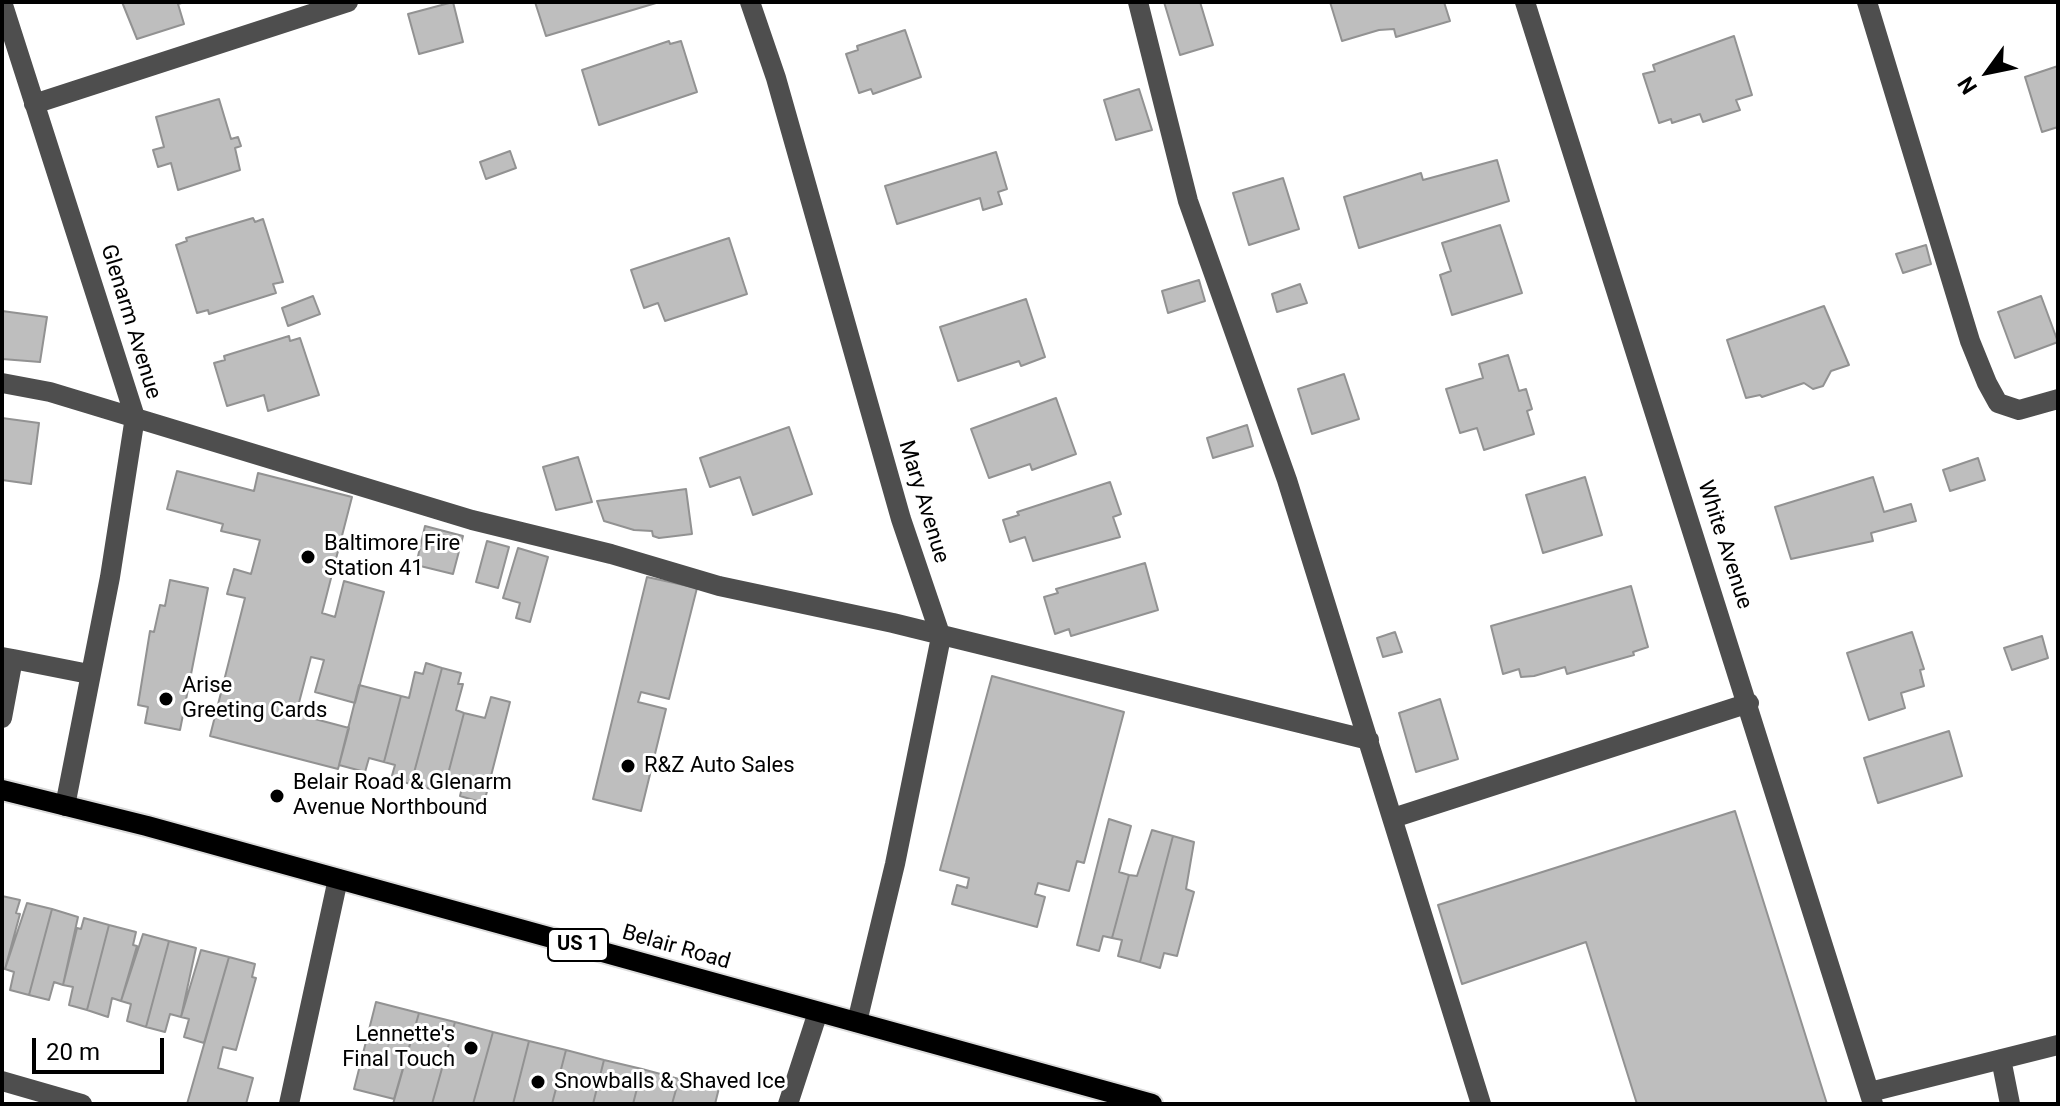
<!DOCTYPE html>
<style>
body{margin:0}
#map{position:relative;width:2060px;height:1106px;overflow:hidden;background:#fff;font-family:Roboto,sans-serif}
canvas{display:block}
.frame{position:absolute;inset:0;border:4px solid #000;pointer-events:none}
.north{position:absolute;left:1948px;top:32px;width:80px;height:80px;-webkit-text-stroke:6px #fff;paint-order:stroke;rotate:237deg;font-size:22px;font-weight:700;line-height:32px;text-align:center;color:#000}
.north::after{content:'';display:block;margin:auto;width:28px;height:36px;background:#000;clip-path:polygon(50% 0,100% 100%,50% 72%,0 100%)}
.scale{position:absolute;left:32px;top:1038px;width:132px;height:36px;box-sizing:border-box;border:4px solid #000;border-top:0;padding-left:10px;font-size:24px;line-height:28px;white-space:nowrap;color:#000;-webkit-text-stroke:6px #fff;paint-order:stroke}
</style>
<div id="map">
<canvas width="2060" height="1106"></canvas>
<div class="frame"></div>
<div class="north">N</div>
<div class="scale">20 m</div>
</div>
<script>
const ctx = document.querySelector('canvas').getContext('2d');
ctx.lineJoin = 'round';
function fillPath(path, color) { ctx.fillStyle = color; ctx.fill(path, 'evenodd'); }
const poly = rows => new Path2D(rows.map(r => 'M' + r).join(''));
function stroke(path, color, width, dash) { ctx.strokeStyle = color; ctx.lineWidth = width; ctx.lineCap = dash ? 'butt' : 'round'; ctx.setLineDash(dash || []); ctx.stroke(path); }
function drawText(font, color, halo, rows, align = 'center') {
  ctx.font = font + ' Roboto,sans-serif'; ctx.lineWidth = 6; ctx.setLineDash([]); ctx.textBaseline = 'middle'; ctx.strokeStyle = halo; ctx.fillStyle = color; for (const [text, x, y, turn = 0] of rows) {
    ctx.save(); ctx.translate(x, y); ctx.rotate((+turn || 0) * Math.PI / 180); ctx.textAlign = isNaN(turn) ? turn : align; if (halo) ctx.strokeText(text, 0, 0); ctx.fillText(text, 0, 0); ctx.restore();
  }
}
const building = poly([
 [122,2,185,2,178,4,184,24,137,39,122,2],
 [453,2,463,42,419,54,408,14,453,2],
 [535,2,655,2,656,3,546,36,535,2],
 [1164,2,1200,2,1213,45,1180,55,1164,2],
 [1330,2,1444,2,1450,21,1396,37,1394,29,1379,30,1342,41,1330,2],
 [905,30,921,77,873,94,871,89,859,93,846,54,858,50,857,46,905,30],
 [1734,36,1752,95,1736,100,1740,110,1703,122,1700,114,1672,123,1671,119,1659,123,1643,74,1655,71,1653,65,1734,36],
 [669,41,670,44,681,41,697,92,599,125,582,70,669,41],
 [2058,66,2058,127,2042,132,2025,77,2058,66],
 [1139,89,1152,130,1116,140,1104,100,1139,89],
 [219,99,231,139,238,137,241,146,235,148,240,170,178,190,171,163,158,167,153,150,164,147,156,117,219,99],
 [510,151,516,168,486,179,480,162,510,151],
 [996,152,1007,189,998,192,1002,204,983,210,980,198,897,224,885,186,996,152],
 [1497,160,1509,201,1359,248,1344,197,1421,173,1423,180,1497,160],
 [1283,178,1299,229,1249,245,1233,193,1283,178],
 [253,218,255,222,263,219,283,282,273,284,276,293,209,314,208,310,197,313,176,245,187,241,186,238,253,218],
 [1500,225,1522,293,1452,315,1440,275,1451,271,1442,243,1500,225],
 [729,238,747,294,665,321,658,303,644,308,631,270,729,238],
 [1926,245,1931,264,1903,273,1896,254,1926,245],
 [1199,280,1205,301,1168,313,1162,291,1199,280],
 [1300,284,1307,303,1277,312,1272,294,1300,284],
 [313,296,320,314,288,326,282,308,313,296],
 [2041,296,2058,342,2015,358,1998,312,2041,296],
 [1026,299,1045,357,1021,366,1019,361,958,381,940,327,1026,299],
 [1824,306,1849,365,1831,371,1823,386,1813,389,1804,383,1762,397,1760,395,1746,398,1727,340,1824,306],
 [2,311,47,317,40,362,2,359,2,311],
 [289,336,290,341,300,338,319,395,268,411,264,395,227,406,214,363,225,360,224,356,289,336],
 [1508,355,1519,391,1526,389,1532,409,1527,411,1534,434,1484,450,1477,428,1460,433,1446,389,1483,378,1479,364,1508,355],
 [1344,374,1359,419,1312,434,1298,389,1344,374],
 [1056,398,1076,454,1032,470,1030,464,989,478,971,429,1056,398],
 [2,418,39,423,31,484,2,480,2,418],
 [1247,425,1253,446,1213,458,1207,438,1247,425],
 [789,427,812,494,753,515,740,477,710,487,700,458,789,427],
 [578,457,592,502,556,510,543,467,578,457],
 [1978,458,1985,480,1950,491,1943,470,1978,458],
 [177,471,254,491,258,473,352,497,322,613,335,617,344,581,384,592,355,703,315,692,324,660,311,657,296,714,349,728,338,769,210,736,245,598,227,594,234,569,251,574,260,540,221,531,223,524,167,509,177,471],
 [1585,477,1602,535,1543,553,1526,495,1585,477],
 [1873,477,1884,512,1911,504,1916,521,1871,533,1873,541,1791,559,1775,507,1873,477],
 [1110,482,1121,514,1113,517,1120,537,1033,561,1025,537,1010,542,1003,520,1019,515,1017,512,1110,482],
 [686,489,692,534,659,538,653,536,652,531,634,530,604,521,597,501,686,489],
 [425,526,463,536,453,574,416,565,425,526],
 [487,541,509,547,498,588,476,582,487,541],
 [518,548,548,557,530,622,516,618,520,603,503,598,518,548],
 [1145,563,1158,610,1071,636,1069,629,1055,634,1044,597,1058,593,1056,589,1145,563],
 [647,577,697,588,669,699,641,692,638,702,666,709,641,811,593,799,647,577],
 [170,580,208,588,180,730,145,723,148,707,138,705,150,631,154,632,160,605,165,606,170,580],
 [1631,586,1648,647,1633,652,1634,655,1567,674,1565,667,1534,676,1521,677,1519,669,1503,674,1491,626,1631,586],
 [1395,632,1402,652,1383,657,1377,638,1395,632],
 [1912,632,1924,669,1920,670,1924,686,1901,693,1905,708,1869,720,1847,653,1912,632],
 [2042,636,2048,658,2012,670,2004,648,2042,636],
 [426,663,442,668,411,784,391,779,395,765,384,762,401,696,409,698,415,672,423,674,426,663],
 [442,668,461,673,458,684,463,684,456,710,464,713,447,778,434,775,431,789,411,784,442,668],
 [992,676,1124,712,1084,863,1077,861,1069,891,1038,883,1035,894,1045,897,1037,927,952,904,957,885,967,888,969,878,940,870,992,676],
 [359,685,401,696,384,762,369,758,365,772,339,765,359,685],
 [491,697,510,702,484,803,460,796,463,783,447,778,464,713,485,718,491,697],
 [1440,699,1458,759,1416,772,1399,713,1440,699],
 [1949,731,1962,776,1878,803,1864,758,1949,731],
 [1735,811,1827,1104,1637,1104,1586,942,1462,984,1438,905,1735,811],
 [1109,819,1131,826,1119,872,1129,875,1112,938,1103,936,1099,951,1077,945,1109,819],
 [1152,830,1173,836,1140,962,1118,956,1122,940,1112,938,1129,875,1137,876,1152,830],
 [1173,836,1194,842,1186,889,1194,892,1177,956,1164,953,1160,968,1140,962,1173,836],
 [2,896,20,900,16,913,20,914,5,969,2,968,2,896],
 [27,903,52,909,29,995,10,990,14,972,5,969,27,903],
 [52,909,78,917,63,985,54,982,49,1000,29,995,52,909],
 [84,918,109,925,87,1010,69,1005,73,987,63,985,77,928,81,929,84,918],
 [109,925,136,932,133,945,137,946,121,1001,112,998,108,1017,87,1010,109,925],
 [143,934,169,941,146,1027,127,1021,131,1004,121,1001,143,934],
 [169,941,196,948,181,1017,170,1014,165,1032,146,1027,169,941],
 [201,950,229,957,204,1043,184,1037,189,1019,181,1017,201,950],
 [229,957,255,964,252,977,256,978,236,1050,223,1047,218,1068,253,1078,246,1104,187,1104,229,957],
 [376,1002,419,1013,394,1099,354,1089,376,1002],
 [419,1013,455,1022,432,1104,393,1104,419,1013],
 [455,1022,493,1032,473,1104,432,1104,455,1022],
 [493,1032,529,1041,513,1104,473,1104,493,1032],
 [529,1041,566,1050,552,1104,513,1104,529,1041],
 [566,1050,604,1060,593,1104,552,1104,566,1050],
 [604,1060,642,1069,633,1104,593,1104,604,1060],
 [642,1069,679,1079,672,1104,633,1104,642,1069],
 [679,1079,719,1088,715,1104,672,1104,679,1079]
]);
const minor = poly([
 [2,2,135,417,110,577,65,806],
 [750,2,776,78,901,519,941,637,895,864,857,1022],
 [1138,2,1188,201,1287,480,1481,1104],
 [1525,2,1873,1104],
 [1867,2,1970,341,1987,383,1998,403,2019,410,2058,399],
 [34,104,348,2],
 [2,383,50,392,472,520,611,554,719,586,893,623,1369,740],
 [2,657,13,659,2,718],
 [13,659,89,674],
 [1393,818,1749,703],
 [2001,1059,2010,1104],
 [2,1081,82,1104],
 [1870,1092,2058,1045],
 [289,1104,338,879],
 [788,1104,818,1012]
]);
const major = poly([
 [2,790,147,826,1152,1104]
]);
const markers = [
 [308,557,8,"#000"],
 [166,699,8,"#000"],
 [628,766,8,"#000"],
 [277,796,8,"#000"],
 [471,1048,8,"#000"],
 [538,1082,8,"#000"]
];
const shields = [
 [578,945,60]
];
const shieldNames = [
 ["US 1",578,945]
];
const streetNames = [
 ["Glenarm Avenue",130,322,73],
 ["Mary Avenue",923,502,73],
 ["White Avenue",1724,545,72],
 ["Belair Road",676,948,16]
];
const poiNames = [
 ["Baltimore Fire",324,544],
 ["Station 41",324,569],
 ["Arise",182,686],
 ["Greeting Cards",182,711],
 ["R&Z Auto Sales",644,766],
 ["Belair Road & Glenarm",293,783],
 ["Avenue Northbound",293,808],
 ["Lennette's",455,1035,"right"],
 ["Final Touch",455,1060,"right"],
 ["Snowballs & Shaved Ice",554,1082]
];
fillPath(building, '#bebebe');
stroke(building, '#929292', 2);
stroke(major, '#dbdbdb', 24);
stroke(minor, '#4e4e4e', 20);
stroke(major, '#000', 20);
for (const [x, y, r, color] of markers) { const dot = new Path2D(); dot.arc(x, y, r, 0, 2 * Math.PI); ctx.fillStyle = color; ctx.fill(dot); stroke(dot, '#fff', 3); }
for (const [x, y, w] of shields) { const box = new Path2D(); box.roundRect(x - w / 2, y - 16, w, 32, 6); ctx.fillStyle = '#fff'; ctx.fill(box); stroke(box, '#000', 2); }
drawText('bold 20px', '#000', null, shieldNames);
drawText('22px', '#000', '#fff', streetNames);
drawText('22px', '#000', '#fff', poiNames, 'left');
</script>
